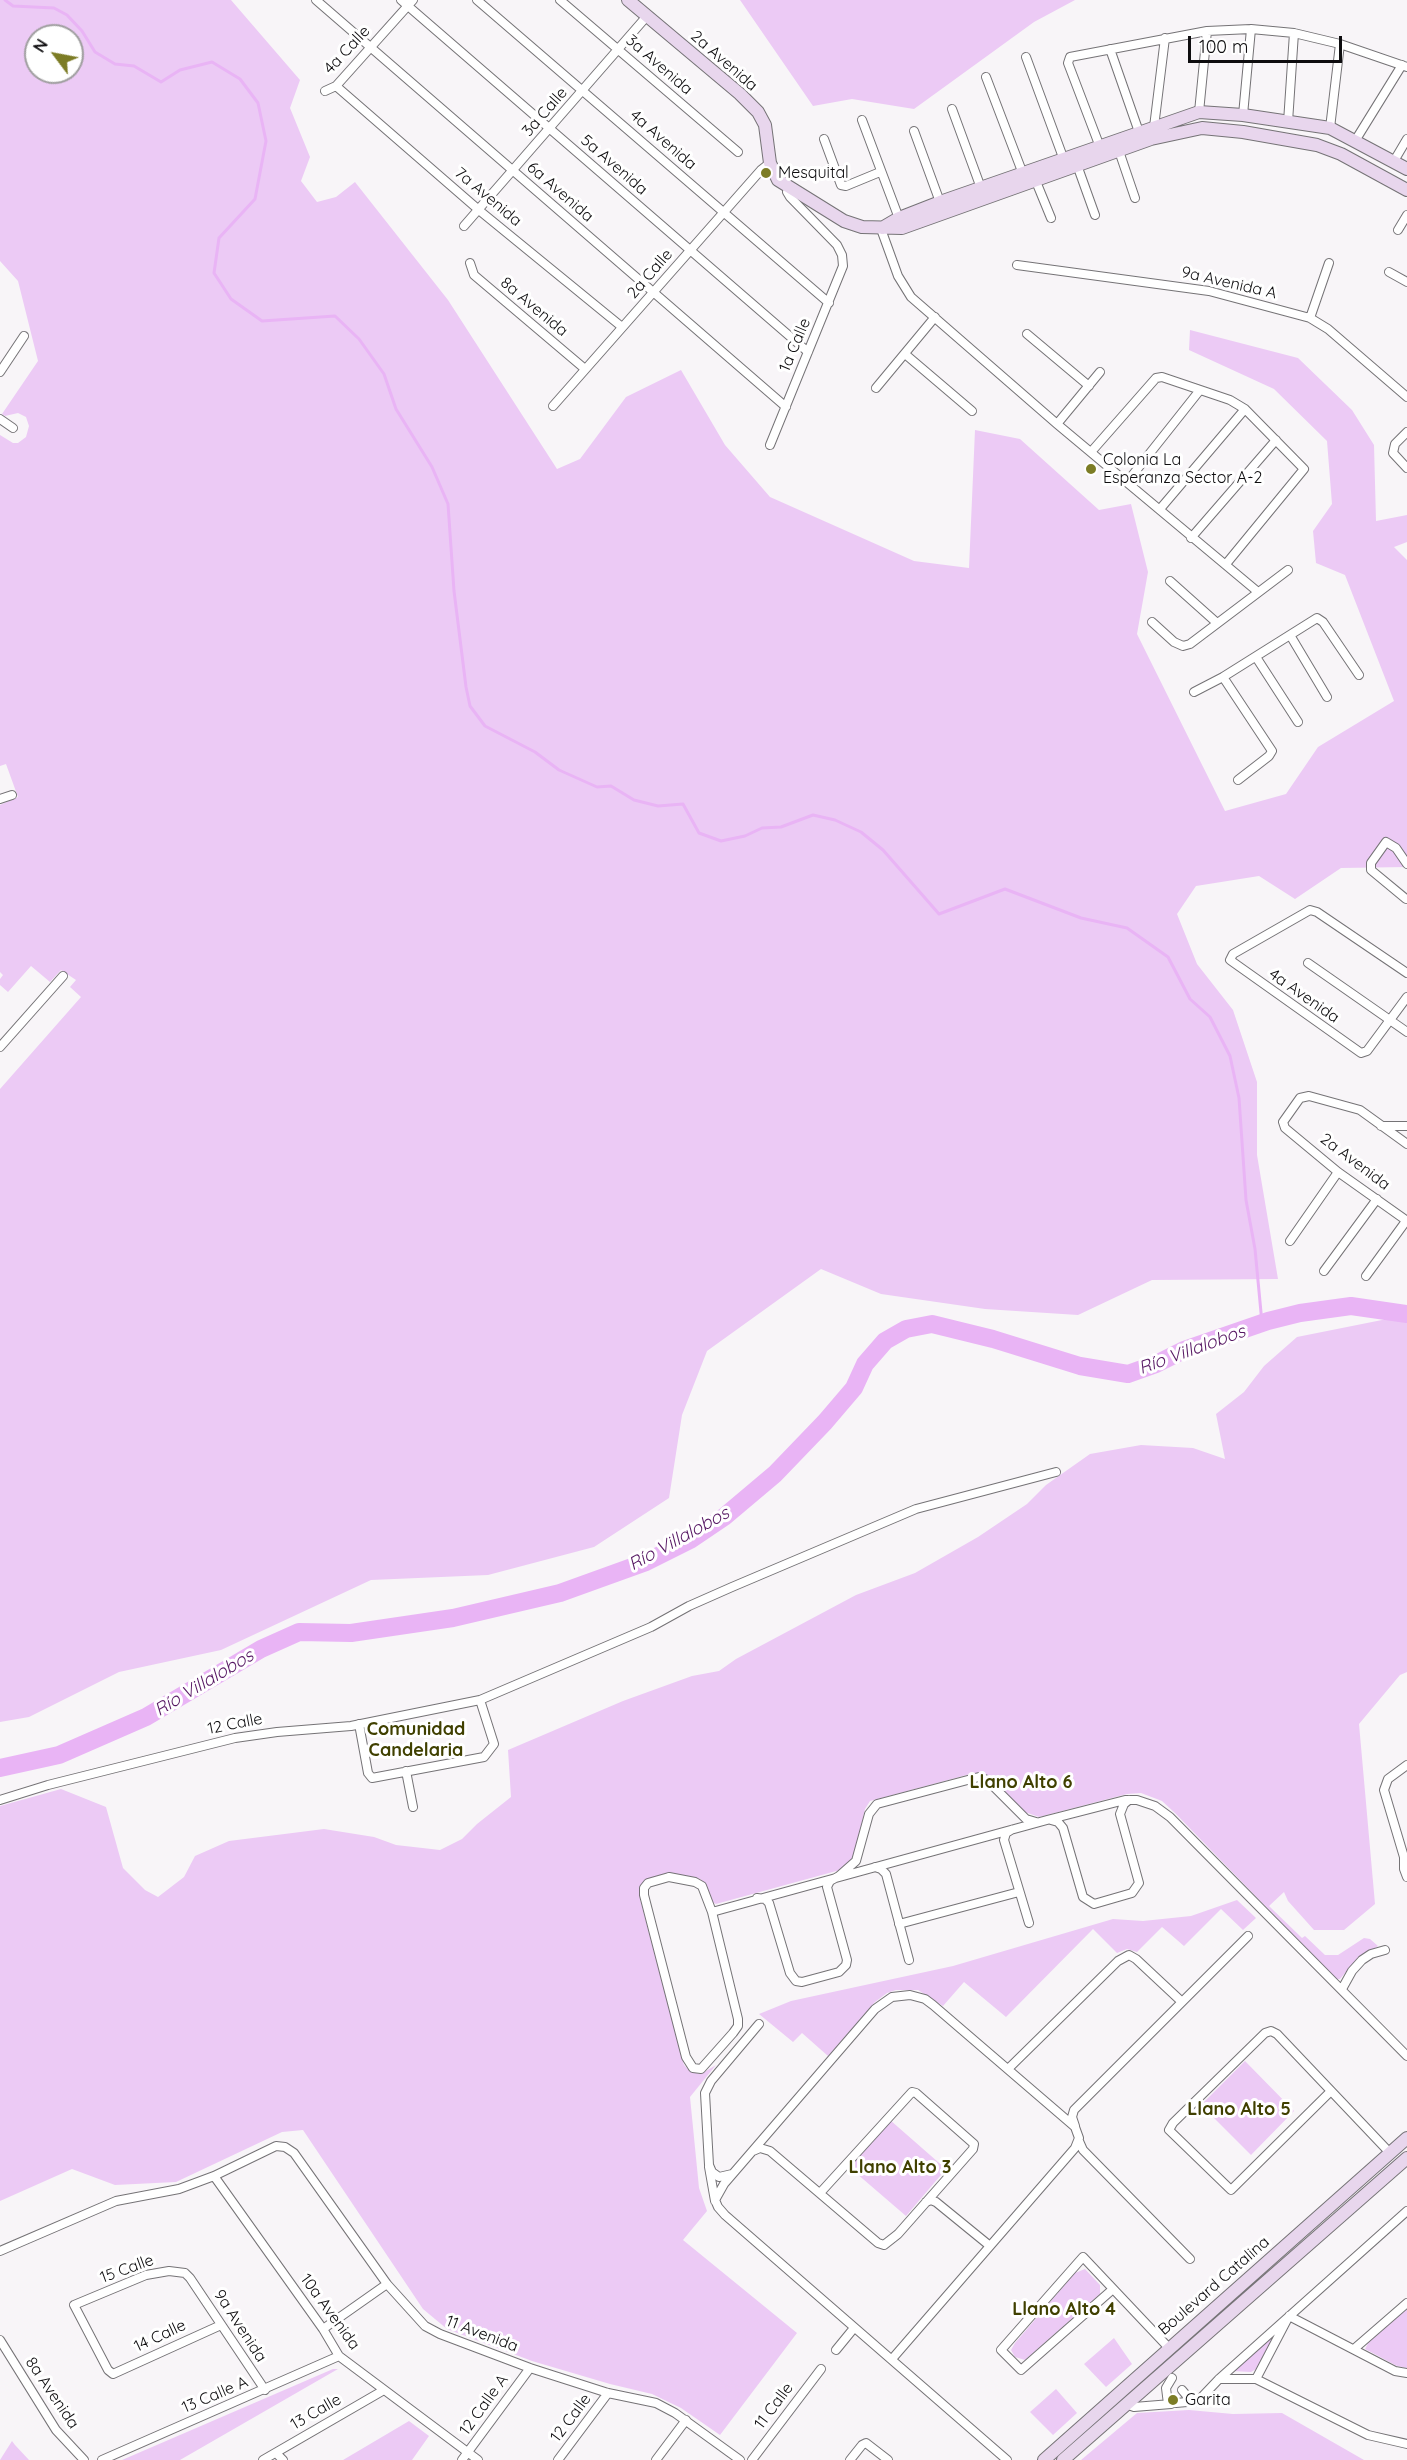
<!DOCTYPE html>
<meta charset="utf-8">
<style>
body{margin:0}
#map{position:relative;width:1407px;height:2460px;overflow:hidden;background:#f8f5f8;font-family:Quicksand,sans-serif}
canvas{display:block}
.north{position:absolute;left:24px;top:24px;width:60px;height:60px;box-sizing:border-box;background:#fff;border:2px solid #9f9e9f;border-radius:50%;rotate:302deg;font-size:16px;font-weight:700;line-height:24px;text-align:center;color:#0e0d0f}
.north::after{content:'';display:block;margin:auto;width:21px;height:27px;background:#7c7c25;clip-path:polygon(50% 0,100% 100%,50% 72%,0 100%)}
.scale{position:absolute;left:1188px;top:36px;width:154px;height:27px;box-sizing:border-box;border:3px solid #0e0d0f;border-top:0;padding-left:8px;font-size:18px;line-height:21px;white-space:nowrap;color:#0e0d0f;-webkit-text-stroke:4px #fff;paint-order:stroke}
</style>
<div id="map">
<canvas width="1407" height="2460"></canvas>
<div class="north">N</div>
<div class="scale">100 m</div>
</div>
<script>
const ctx = document.querySelector('canvas').getContext('2d');
ctx.lineJoin = 'round';
function fillPath(path, color) { ctx.fillStyle = color; ctx.fill(path, 'evenodd'); }
const poly = rows => new Path2D(rows.map(r => 'M' + r).join(''));
function stroke(path, color, width, dash) { ctx.strokeStyle = color; ctx.lineWidth = width; ctx.lineCap = dash ? 'butt' : 'round'; ctx.setLineDash(dash || []); ctx.stroke(path); }
function drawText(font, color, halo, rows, align = 'center') {
  ctx.font = font + ' Quicksand,sans-serif'; ctx.lineWidth = 6; ctx.setLineDash([]); ctx.textBaseline = 'middle'; ctx.strokeStyle = halo; ctx.fillStyle = color; for (const [text, x, y, turn = 0] of rows) {
    ctx.save(); ctx.translate(x, y); ctx.rotate((+turn || 0) * Math.PI / 180); ctx.textAlign = isNaN(turn) ? turn : align; if (halo) ctx.strokeText(text, 0, 0); ctx.fillText(text, 0, 0); ctx.restore();
  }
}
const green = poly([
 [0,0,231,0,300,80,290,108,310,157,301,181,317,202,336,197,355,182,448,300,557,469,580,459,626,397,681,370,725,445,770,497,914,561,969,568,975,430,1020,439,1099,510,1131,504,1148,572,1137,634,1225,811,1286,794,1318,747,1394,701,1345,575,1316,563,1313,531,1332,504,1327,441,1274,389,1189,350,1190,330,1298,358,1352,410,1374,445,1376,521,1407,515,1407,542,1394,547,1407,560,1407,867,1341,868,1295,899,1259,876,1196,886,1177,914,1197,964,1233,1010,1257,1082,1257,1155,1278,1279,1152,1280,1078,1315,985,1309,881,1294,821,1269,707,1351,682,1415,669,1498,594,1547,488,1575,371,1580,221,1650,119,1672,29,1717,0,1722,0,1089,81,997,70,987,76,980,61,970,50,982,31,966,8,992,0,985,0,979,3,975,0,972,0,805,18,797,6,764,0,766,0,435,13,443,18,443,26,437,29,426,26,417,18,413,5,416,2,414,38,361,18,281,0,261],
 [36,36,72,36,72,72,36,72],
 [740,0,1075,0,1034,22,914,109,852,99,813,106],
 [1392,1318,1407,1320,1407,1672,1400,1675,1359,1724,1375,1904,1344,1930,1314,1930,1288,1901,1284,1892,1269,1906,1302,1938,1305,1936,1325,1955,1338,1955,1364,1938,1370,1939,1378,1946,1356,1960,1340,1979,1336,1979,1175,1813,1162,1801,1141,1793,1127,1794,1039,1817,1025,1812,987,1775,974,1773,870,1801,865,1809,854,1855,851,1861,840,1870,716,1904,712,1902,705,1883,700,1879,672,1873,642,1884,640,1899,684,2065,691,2072,701,2074,716,2065,690,2097,699,2188,707,2211,683,2240,797,2333,720,2435,681,2408,652,2394,610,2384,532,2361,447,2329,423,2309,303,2130,282,2132,176,2182,115,2185,72,2169,0,2201,0,1806,61,1789,106,1807,123,1868,145,1890,158,1897,184,1877,195,1856,229,1841,324,1829,374,1837,396,1845,440,1850,462,1839,477,1824,511,1797,508,1750,623,1701,692,1676,719,1671,736,1659,856,1595,915,1573,978,1537,1027,1504,1046,1485,1090,1454,1141,1445,1193,1448,1225,1459,1216,1414,1244,1392,1264,1366,1297,1337],
 [1237,1900,1256,1918,1243,1930,1221,1909,1184,1946,1162,1927,1137,1952,1127,1949,1117,1953,1093,1929,1006,2017,964,1982,943,2006,918,1990,896,1990,887,1993,875,2002,828,2056,802,2033,793,2042,759,2014,791,2001,953,1966,1113,1919,1143,1921,1191,1916],
 [1245,2061,1294,2111,1251,2155,1201,2105],
 [890,2120,946,2169,906,2216,849,2167],
 [1085,2269,1100,2285,1100,2294,1025,2360,1015,2357,1011,2350,1015,2343,1075,2273],
 [1407,2309,1407,2368,1397,2366,1365,2349,1368,2343],
 [1114,2338,1132,2364,1106,2387,1084,2364],
 [1271,2338,1273,2339,1258,2368,1251,2372,1232,2371],
 [333,2369,338,2369,180,2460,122,2460],
 [1056,2389,1077,2413,1053,2435,1030,2412],
 [1189,2410,1233,2414,1282,2413,1364,2460,1081,2460,1137,2413],
 [409,2421,429,2436,412,2460,343,2460],
 [12,2441,15,2445,29,2460,0,2460]
]);
const stream = poly([
 [5,0,13,6,54,8,67,15,82,31,95,52,115,64,134,66,161,82,180,70,212,62,240,79,258,103,266,141,255,199,219,238,214,273,231,299,262,321,335,316,359,339,384,374,396,409,432,467,448,504,454,591,466,687,470,706,485,726,535,752,559,770,597,787,611,786,634,800,658,806,683,804,699,833,721,841,745,836,762,828,781,827,813,815,835,820,861,832,883,850,939,914,1005,889,1081,918,1127,928,1168,957,1190,999,1210,1017,1230,1056,1239,1098,1246,1200,1255,1249,1262,1323]
]);
const river = poly([
 [0,1768,59,1755,146,1717,261,1649,299,1632,351,1633,453,1618,560,1593,646,1562,690,1540,724,1517,775,1474,825,1422,854,1388,865,1364,885,1341,906,1329,932,1324,993,1339,1080,1366,1128,1374,1156,1364,1184,1350,1268,1321,1300,1313,1351,1306,1407,1314]
]);
const street = poly([
 [316,0,786,407],
 [401,0,808,352],
 [477,0,829,303],
 [560,0,738,152],
 [1110,49,1139,132],
 [1026,57,1064,160],
 [986,77,1023,174],
 [336,86,480,211,622,327],
 [325,91,336,86,413,0],
 [952,109,981,188],
 [1199,112,1207,31],
 [1243,115,1251,29],
 [862,120,900,221],
 [1288,122,1294,33],
 [1154,127,1165,38],
 [1330,128,1340,44],
 [914,131,940,202],
 [824,139,841,185,846,186,880,172],
 [1355,141,1402,65],
 [1100,147,1068,63,1070,57,1207,31,1251,29,1294,33,1340,44,1407,67],
 [1119,151,1135,198],
 [1394,161,1407,139],
 [1077,165,1095,215],
 [1035,179,1051,218],
 [464,226,647,16],
 [881,229,898,276,911,297,1057,424,1258,592],
 [1398,230,1407,215],
 [470,263,474,275,585,369],
 [1017,265,1209,291,1310,318,1328,329,1407,397],
 [1389,272,1407,282],
 [1310,318,1329,263],
 [1027,334,1089,386],
 [905,354,972,411],
 [0,372,24,336],
 [876,388,935,317],
 [553,406,761,170,770,163],
 [0,419,13,428],
 [1057,424,1100,372],
 [1407,432,1395,444,1393,453,1407,468],
 [770,445,843,266,842,255,837,245,790,197,787,192,789,187],
 [1091,452,1156,378,1162,377,1230,400,1245,409,1304,469,1226,564],
 [1127,482,1200,390],
 [1160,509,1245,409],
 [1191,538,1276,440],
 [1170,581,1217,623],
 [1152,622,1174,642,1183,646,1190,644,1288,570],
 [1290,635,1327,697],
 [1256,657,1298,722],
 [1223,677,1272,751,1269,756,1238,780],
 [1194,692,1223,677,1317,618,1323,622,1359,675],
 [0,799,12,795],
 [1406,899,1371,870,1371,863,1386,842,1396,848,1407,864],
 [1308,963,1407,1032],
 [1407,973,1317,912,1310,910,1233,954,1230,960,1361,1053,1367,1051,1407,997],
 [0,1047,63,976],
 [1381,1126,1407,1126],
 [1407,1144,1360,1110,1309,1096,1300,1098,1283,1122,1285,1128,1338,1172,1407,1221],
 [1290,1241,1338,1172],
 [1324,1271,1377,1199],
 [1366,1276,1406,1221],
 [359,1724,368,1773,372,1778,484,1757,494,1744,480,1700],
 [1407,1765,1388,1779,1384,1790,1404,1857,1404,1869,1407,1877],
 [406,1771,413,1807],
 [0,1800,48,1785,235,1738,277,1732,351,1726,480,1700,651,1627,689,1606,732,1587,916,1509,1056,1472],
 [1051,1820,1058,1822,1063,1828,1083,1897,1094,1904,1132,1893,1139,1883,1120,1814,1124,1804,1129,1800],
 [1011,1830,1006,1833,1004,1840,1029,1923],
 [875,1867,881,1869,886,1874,909,1960],
 [669,1877,695,1882,702,1886,712,1912,738,2019,738,2026,733,2033,701,2069,693,2068,686,2057,644,1895,644,1888,648,1883,669,1877],
 [757,1898,765,1899,769,1903,790,1973,796,1981,802,1982,839,1972,846,1965,847,1960,827,1887,830,1881,839,1876,856,1861,869,1814,877,1804,979,1777,987,1780,1026,1819,1036,1822],
 [712,1912,1047,1820,1125,1800,1137,1800,1155,1806,1170,1817,1407,2056],
 [899,1924,1019,1892],
 [1342,1989,1352,1971,1362,1960,1371,1954,1385,1950],
 [1182,2002,1248,1936],
 [1008,2069,1118,1961,1129,1955,1136,1959,1182,2002,1074,2110,1072,2117,1075,2126],
 [1330,2092,1231,2190,1169,2130,1173,2123,1265,2033,1271,2031,1277,2034,1390,2153],
 [1079,2141,1083,2150,1190,2259],
 [753,2151,760,2148,770,2151,878,2243,884,2245,898,2234,973,2149,974,2144,916,2093,912,2092,820,2193],
 [709,2167,715,2201],
 [732,2174,719,2177,712,2172,709,2165,705,2093,711,2081,759,2024],
 [214,2176,323,2329,339,2356,478,2460],
 [926,2202,931,2200,936,2202,990,2246],
 [0,2251,116,2201,179,2189,214,2176,276,2146,285,2147,294,2153,387,2284,425,2326,440,2334,530,2368,608,2393,656,2403,675,2413,740,2460],
 [1113,2289,1021,2370,1001,2350,1083,2257,1169,2348],
 [221,2325,113,2374,108,2370,74,2305,146,2275,169,2271,185,2273,190,2278,265,2390],
 [323,2329,387,2284],
 [0,2340,56,2430,84,2460],
 [1354,2349,1407,2303],
 [836,2350,854,2328],
 [892,2359,1075,2148,1079,2138,1075,2127,933,2005,925,1999,910,1995,892,1997,875,2009,724,2184,715,2200,718,2207,725,2215,1007,2460],
 [1219,2379,1256,2379,1368,2435,1407,2444],
 [1256,2379,1289,2316,1395,2371,1407,2373],
 [1182,2390,1192,2402],
 [1176,2403,1198,2401,1219,2379,1407,2211],
 [1126,2404,1134,2407,1171,2404],
 [1168,2404,1166,2388,1172,2378],
 [276,2453,283,2460],
 [102,2460,339,2356],
 [263,2460,384,2390],
 [462,2460,530,2368],
 [558,2460,608,2393],
 [656,2460,686,2420],
 [752,2460,821,2369],
 [850,2460,862,2445,866,2443,888,2460]
]);
const secondary = poly([
 [628,0,740,94,758,112,765,125,770,163,778,180,844,221,862,227,902,228,1151,139,1202,128,1243,132,1317,145,1341,154,1407,190],
 [882,228,899,218,940,202,1199,112,1243,115,1330,128,1407,169],
 [1044,2460,1407,2138],
 [1063,2460,1407,2158]
]);
const markers = [
 [766,173,6,"#7c7c25"],
 [1091,469,6,"#7c7c25"],
 [1173,2400,6,"#7c7c25"]
];
const streetNames = [
 ["4a Calle",347,50,-47],
 ["2a Avenida",724,61,41],
 ["3a Avenida",659,65,41],
 ["3a Calle",545,112,-49],
 ["4a Avenida",663,140,41],
 ["5a Avenida",614,165,41],
 ["6a Avenida",560,192,41],
 ["7a Avenida",488,197,40],
 ["2a Calle",650,274,-49],
 ["9a Avenida A",1229,283,13],
 ["8a Avenida",534,307,40],
 ["1a Calle",795,345,-67],
 ["4a Avenida",1304,996,35],
 ["2a Avenida",1355,1162,37],
 ["12 Calle",235,1724,-11],
 ["15 Calle",127,2269,-20],
 ["Boulevard Catalina",1214,2286,-41],
 ["10a Avenida",330,2312,54],
 ["9a Avenida",240,2326,57],
 ["11 Avenida",482,2334,21],
 ["14 Calle",160,2336,-25],
 ["8a Avenida",52,2393,56],
 ["13 Calle A",215,2395,-23],
 ["12 Calle A",484,2405,-54],
 ["11 Calle",774,2406,-53],
 ["13 Calle",316,2412,-30],
 ["12 Calle",571,2418,-53]
];
const poiNames = [
 ["Mesquital",778,173],
 ["Colonia La",1103,460],
 ["Esperanza Sector A-2",1103,478],
 ["Garita",1185,2400]
];
const waterNames = [
 ["Río Villalobos",1192,1350,-20],
 ["Río Villalobos",679,1539,-29],
 ["Río Villalobos",204,1683,-31]
];
const neighbourhoodNames = [
 ["Comunidad",416,1730],
 ["Candelaria",416,1751],
 ["Llano Alto 6",1021,1783],
 ["Llano Alto 5",1239,2110],
 ["Llano Alto 3",900,2168],
 ["Llano Alto 4",1064,2310]
];
fillPath(green, '#eccaf5');
stroke(stream, '#e9b4f5', 3);
stroke(river, '#e9b4f5', 18);
stroke(street, '#757376', 10);
stroke(secondary, '#757376', 14);
stroke(street, '#fff', 8);
stroke(secondary, '#e8d6ed', 12);
for (const [x, y, r, color] of markers) { const dot = new Path2D(); dot.arc(x, y, r, 0, 2 * Math.PI); ctx.fillStyle = color; ctx.fill(dot); stroke(dot, '#fff', 2); }
drawText('16px', '#0e0d0f', '#fff', streetNames);
drawText('16px', '#0e0d0f', '#fff', poiNames, 'left');
drawText('italic 18px', '#561763', '#fff', waterNames);
drawText('bold 18px', '#404000', '#fff', neighbourhoodNames);
</script>
